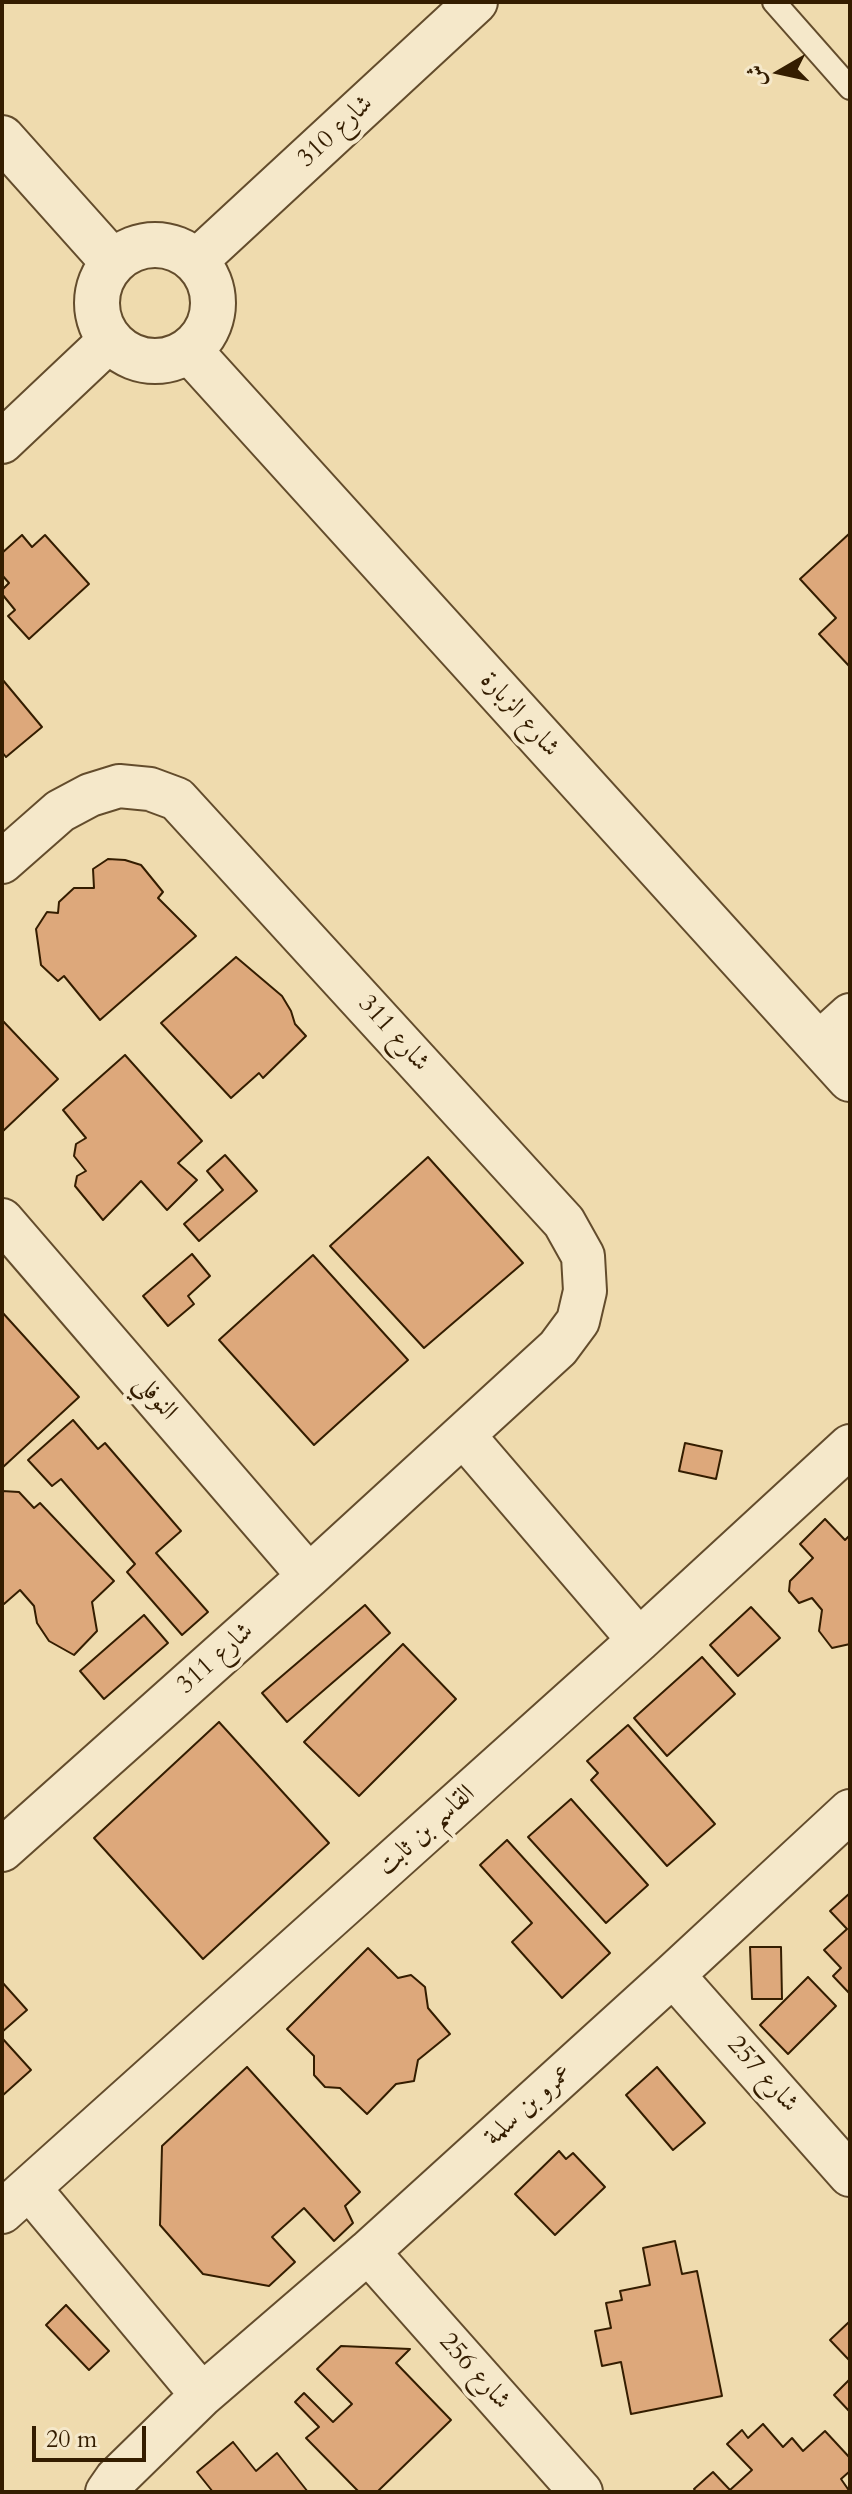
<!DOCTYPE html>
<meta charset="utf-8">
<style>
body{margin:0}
#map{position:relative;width:852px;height:2494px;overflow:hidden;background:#efdbae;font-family:Cardo,Amiri,serif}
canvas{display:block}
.frame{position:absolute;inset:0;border:4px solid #341d00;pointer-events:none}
.north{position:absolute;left:740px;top:32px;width:80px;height:80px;-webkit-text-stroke:6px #f5e8ca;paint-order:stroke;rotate:261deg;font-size:22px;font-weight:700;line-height:32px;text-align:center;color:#341d00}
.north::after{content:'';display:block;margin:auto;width:28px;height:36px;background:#341d00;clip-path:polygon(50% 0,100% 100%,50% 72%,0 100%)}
.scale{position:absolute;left:32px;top:2426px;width:114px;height:36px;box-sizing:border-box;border:4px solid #341d00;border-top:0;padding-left:10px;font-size:24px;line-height:28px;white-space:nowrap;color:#341d00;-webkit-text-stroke:6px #f5e8ca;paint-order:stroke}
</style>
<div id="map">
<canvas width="852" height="2494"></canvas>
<div class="frame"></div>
<div class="north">ش</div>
<div class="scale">20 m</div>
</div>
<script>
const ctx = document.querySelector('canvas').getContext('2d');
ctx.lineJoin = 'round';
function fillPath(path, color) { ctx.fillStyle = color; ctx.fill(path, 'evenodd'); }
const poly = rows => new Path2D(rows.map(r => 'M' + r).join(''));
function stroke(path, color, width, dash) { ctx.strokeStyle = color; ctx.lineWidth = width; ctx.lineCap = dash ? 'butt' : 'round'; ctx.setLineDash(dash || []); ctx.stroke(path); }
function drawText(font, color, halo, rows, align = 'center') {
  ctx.font = font + ' Cardo,Amiri,serif'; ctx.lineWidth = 8; ctx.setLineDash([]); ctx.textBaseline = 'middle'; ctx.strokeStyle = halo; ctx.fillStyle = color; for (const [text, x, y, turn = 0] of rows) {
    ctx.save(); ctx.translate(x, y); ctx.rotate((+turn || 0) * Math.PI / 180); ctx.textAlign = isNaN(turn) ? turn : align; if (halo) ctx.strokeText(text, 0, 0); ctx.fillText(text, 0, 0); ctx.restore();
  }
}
const building = poly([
 [850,533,850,667,819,634,836,618,800,579,850,533],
 [22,535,32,547,45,535,89,584,29,639,8,616,15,610,2,594,2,590,9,583,2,575,2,553,22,535],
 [2,679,42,727,6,757,2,752,2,679],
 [108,859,125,860,141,865,163,892,158,898,196,936,100,1020,64,976,58,981,41,965,36,929,47,912,58,913,59,902,74,888,94,888,93,869,108,859],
 [236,957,282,996,291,1011,295,1024,306,1036,263,1078,259,1073,231,1098,161,1023,236,957],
 [2,1020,58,1079,2,1132,2,1020],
 [125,1055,202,1141,178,1163,197,1180,167,1210,141,1181,103,1220,75,1186,77,1176,86,1171,74,1156,76,1144,86,1138,63,1110,125,1055],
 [225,1155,257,1191,199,1241,184,1224,223,1190,207,1171,225,1155],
 [428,1157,523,1263,424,1348,330,1246,428,1157],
 [192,1254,210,1276,188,1296,194,1304,168,1326,143,1296,192,1254],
 [313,1255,408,1360,314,1445,219,1340,313,1255],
 [2,1312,79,1397,2,1468,2,1312],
 [73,1420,98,1449,105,1443,181,1531,156,1553,208,1612,182,1635,127,1572,135,1564,61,1479,52,1486,28,1460,73,1420],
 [685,1443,722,1451,716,1479,679,1471,685,1443],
 [2,1491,19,1492,34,1508,40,1503,114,1581,92,1602,97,1631,74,1655,49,1641,37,1623,34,1606,20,1590,4,1604,2,1601,2,1491],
 [825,1519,845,1540,850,1535,850,1644,832,1648,819,1631,822,1610,812,1598,799,1603,789,1591,790,1581,813,1558,800,1544,825,1519],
 [365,1605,390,1633,287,1722,262,1693,365,1605],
 [751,1607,780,1638,738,1676,710,1645,751,1607],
 [144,1615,168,1643,104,1699,80,1671,144,1615],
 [403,1644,456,1699,359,1796,304,1742,403,1644],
 [702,1657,735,1694,667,1756,634,1718,702,1657],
 [219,1722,329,1843,203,1959,94,1838,219,1722],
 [628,1725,715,1824,667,1866,591,1780,598,1773,587,1761,628,1725],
 [571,1799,648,1885,606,1923,528,1837,571,1799],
 [507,1840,610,1953,562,1998,512,1942,532,1923,480,1865,507,1840],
 [850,1893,850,1994,833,1976,841,1968,824,1950,847,1929,830,1911,850,1893],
 [750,1947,781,1947,782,1999,752,1999,750,1947],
 [368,1948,398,1978,411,1975,425,1987,428,2008,450,2034,418,2060,414,2081,396,2084,367,2114,340,2088,325,2087,314,2075,314,2056,287,2029,368,1948],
 [808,1977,836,2006,788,2054,760,2025,808,1977],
 [2,1982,27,2010,2,2032,2,1982],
 [2,2038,31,2070,2,2096,2,2038],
 [247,2067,360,2192,345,2206,353,2223,334,2241,304,2208,272,2237,295,2262,269,2286,203,2274,160,2225,162,2146,247,2067],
 [657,2067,705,2123,673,2150,626,2095,657,2067],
 [559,2151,566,2159,573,2153,605,2187,555,2235,515,2194,559,2151],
 [675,2241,682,2274,697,2271,722,2396,631,2414,621,2362,602,2366,595,2331,611,2328,606,2303,622,2300,620,2291,650,2285,643,2248,675,2241],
 [66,2305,109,2351,89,2370,46,2325,66,2305],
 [850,2321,850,2361,830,2340,850,2321],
 [341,2346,410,2349,396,2363,451,2420,377,2492,359,2492,306,2438,319,2427,295,2402,304,2393,333,2422,352,2404,317,2369,341,2346],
 [850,2379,850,2412,834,2395,850,2379],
 [763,2424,783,2447,792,2438,803,2451,825,2431,850,2458,850,2471,841,2479,850,2492,696,2492,694,2489,713,2472,730,2490,752,2470,727,2444,742,2430,748,2438,763,2424],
 [233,2442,256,2471,277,2453,308,2492,213,2492,197,2472,233,2442]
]);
const service = poly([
 [774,2,850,88]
]);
const minor = poly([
 [196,261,476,2],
 [2,442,110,340],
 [2,862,60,811,90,795,119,786,150,789,177,799,564,1222,583,1256,585,1291,578,1321,558,1348,309,1576,2,1850],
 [818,1044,850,1015],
 [2,1220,309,1576],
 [464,1436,639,1640],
 [673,1975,850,2175],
 [29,2188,202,2395],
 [2,2212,639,1640,850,1446],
 [368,2252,581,2492],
 [107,2492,116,2479,202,2395,368,2252,673,1975,850,1811]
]);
const tertiary = poly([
 [2,138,113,262],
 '97 303a58 58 0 1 1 116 0a58 58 0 1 1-116 0Z',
 [189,350,850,1079]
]);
const streetNames = [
 ["شارع 310",336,132,-43],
 ["شارع الزبارة",519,715,48],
 ["شارع 311",393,1034,48],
 ["النوفلي",155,1398,49],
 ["شارع 311",216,1659,-42],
 ["القاسم بن ثابت",427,1831,-42],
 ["شارع 257",762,2075,48],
 ["عمرو بن سلمة",529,2106,-42],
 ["شارع 256",474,2372,48]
];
fillPath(building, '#dda87b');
stroke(building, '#341d00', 2);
stroke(service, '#634c2c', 26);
stroke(minor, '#634c2c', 46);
stroke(tertiary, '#634c2c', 48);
stroke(service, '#f5e8ca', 22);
stroke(minor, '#f5e8ca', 42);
stroke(tertiary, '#f5e8ca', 44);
drawText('26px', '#341d00', '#f5e8ca', streetNames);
</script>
